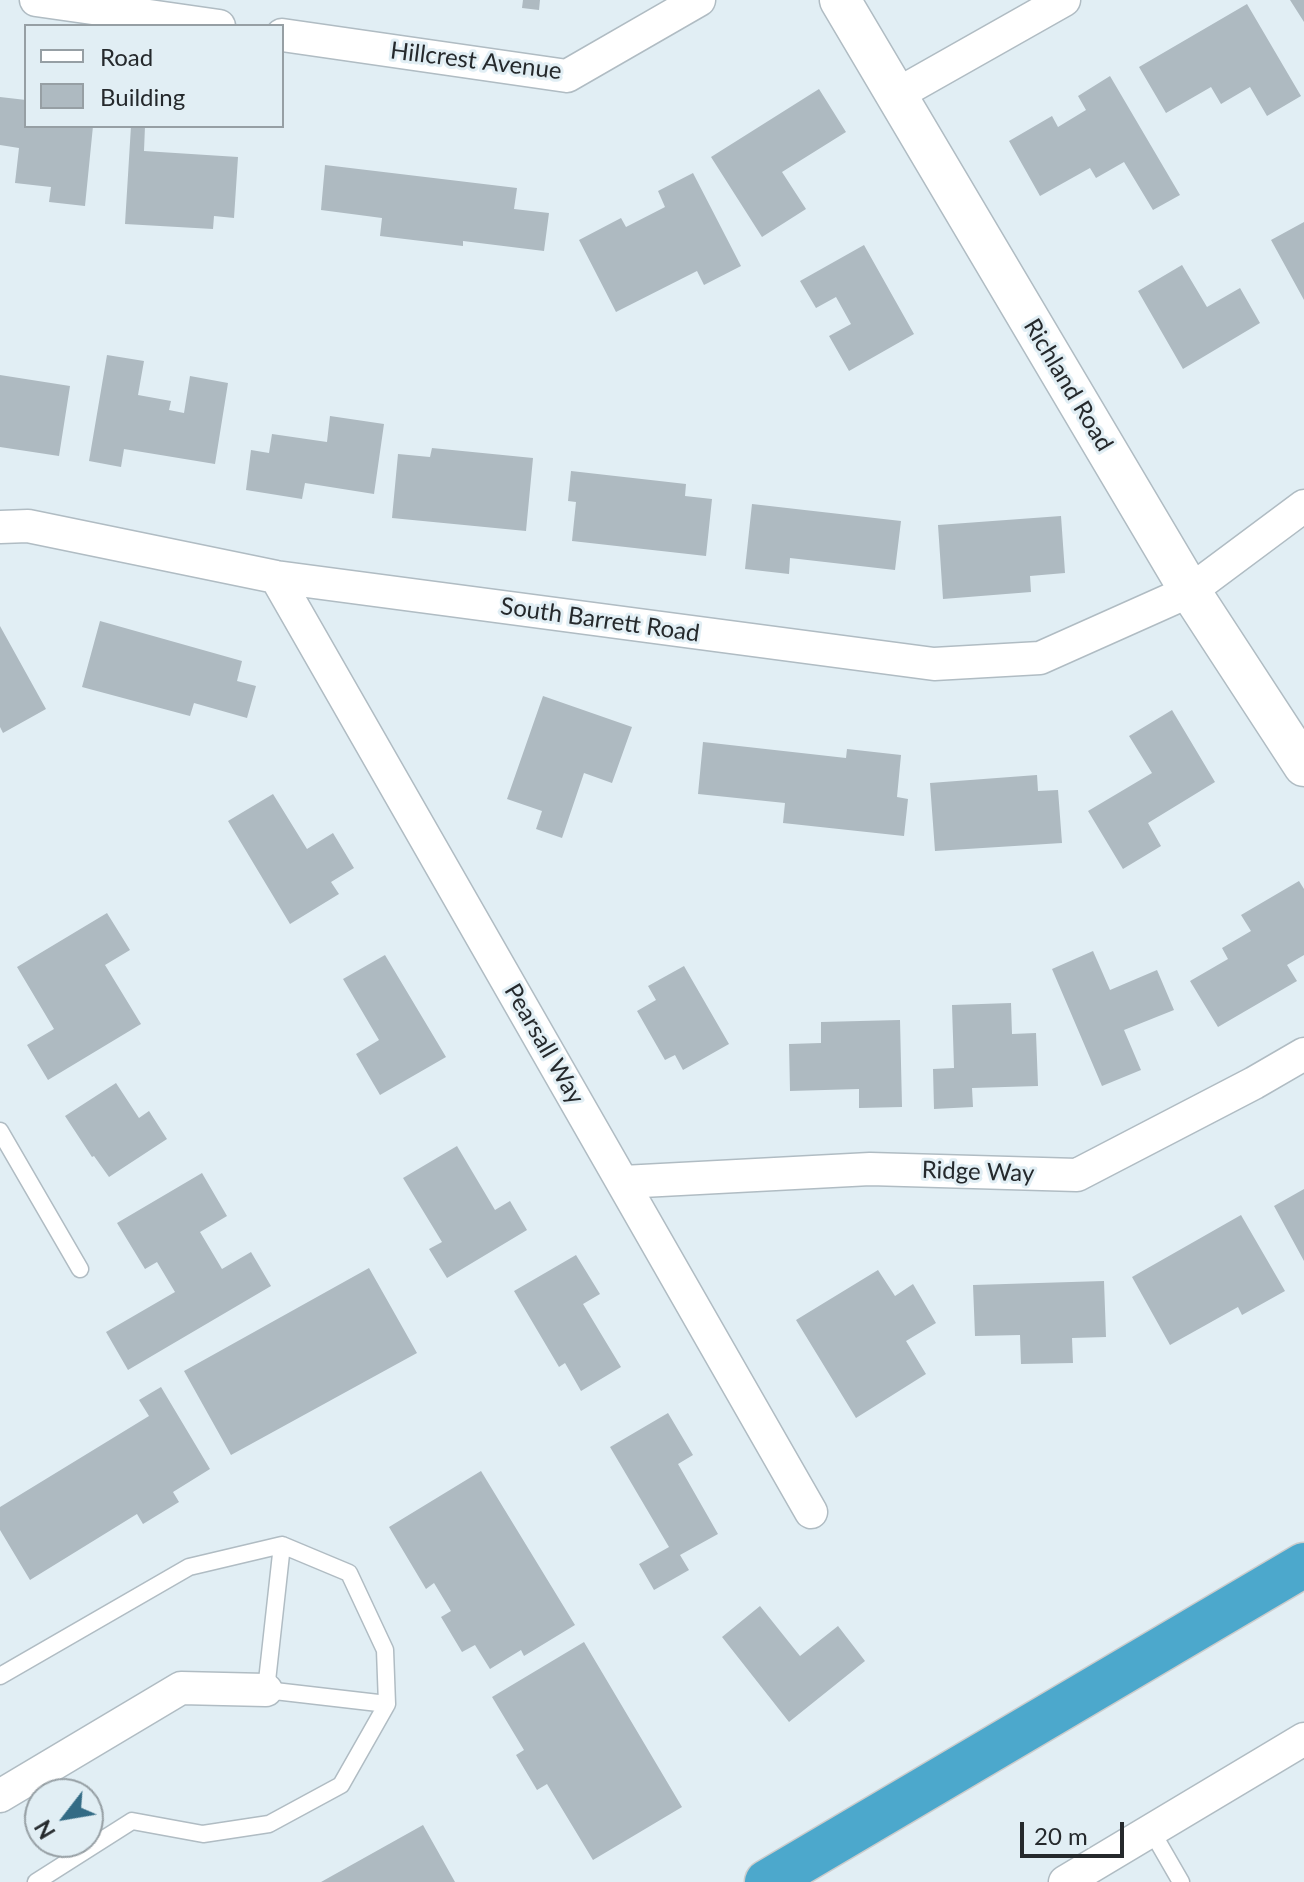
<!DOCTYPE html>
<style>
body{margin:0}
#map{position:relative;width:1304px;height:1882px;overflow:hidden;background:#e1eef4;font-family:Lato,sans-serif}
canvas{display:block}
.legend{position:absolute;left:24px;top:24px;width:260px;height:104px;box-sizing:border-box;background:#e1eef4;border:2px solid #969fa4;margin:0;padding:10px 14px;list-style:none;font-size:24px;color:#25292c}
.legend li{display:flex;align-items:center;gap:16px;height:40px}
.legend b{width:40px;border:2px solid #969fa4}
.north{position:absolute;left:24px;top:1778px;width:80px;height:80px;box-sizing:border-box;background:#e1eef4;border:2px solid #969fa4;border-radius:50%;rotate:239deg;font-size:22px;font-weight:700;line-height:32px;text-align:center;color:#25292c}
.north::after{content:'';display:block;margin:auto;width:28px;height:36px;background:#336b85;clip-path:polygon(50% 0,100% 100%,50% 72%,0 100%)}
.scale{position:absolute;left:1020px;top:1822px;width:104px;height:36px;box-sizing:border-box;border:4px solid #25292c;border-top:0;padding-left:10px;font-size:24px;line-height:28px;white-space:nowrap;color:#25292c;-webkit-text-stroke:6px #e1eef4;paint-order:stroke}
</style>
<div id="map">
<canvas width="1304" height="1882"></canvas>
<ul class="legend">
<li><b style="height:10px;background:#fff"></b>Road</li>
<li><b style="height:22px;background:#aebac1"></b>Building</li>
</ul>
<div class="north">N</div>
<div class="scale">20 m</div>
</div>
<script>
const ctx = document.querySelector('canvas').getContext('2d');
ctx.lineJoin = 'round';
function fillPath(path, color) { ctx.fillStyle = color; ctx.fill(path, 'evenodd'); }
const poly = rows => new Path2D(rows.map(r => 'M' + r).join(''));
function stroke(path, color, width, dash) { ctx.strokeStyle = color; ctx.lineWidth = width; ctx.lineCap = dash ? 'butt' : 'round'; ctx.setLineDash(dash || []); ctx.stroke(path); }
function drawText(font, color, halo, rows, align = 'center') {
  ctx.font = font + ' Lato,sans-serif'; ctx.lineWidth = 6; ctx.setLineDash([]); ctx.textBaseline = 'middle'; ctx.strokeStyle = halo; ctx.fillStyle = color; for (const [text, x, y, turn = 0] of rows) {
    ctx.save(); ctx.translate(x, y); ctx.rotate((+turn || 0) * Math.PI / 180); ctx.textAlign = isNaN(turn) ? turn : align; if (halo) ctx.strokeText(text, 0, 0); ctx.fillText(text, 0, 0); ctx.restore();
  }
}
const building = poly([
 [523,0,540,0,539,10,522,8],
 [1290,0,1304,0,1304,22],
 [1247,4,1301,96,1267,116,1250,87,1221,104,1211,87,1166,113,1139,67],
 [1110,76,1180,195,1153,210,1124,162,1096,178,1090,168,1040,196,1009,141,1052,116,1058,127,1086,110,1078,96],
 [819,89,846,132,782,172,806,209,762,237,711,157],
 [0,97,26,100,26,126,93,126,85,206,49,202,51,187,15,183,19,148,0,145],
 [131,126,145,126,144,151,238,157,234,218,214,216,213,229,125,224],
 [325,165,517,188,514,209,549,213,544,251,463,241,463,246,380,236,382,218,321,210],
 [693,173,741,266,704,285,697,271,616,312,579,240,621,218,626,227,665,207,658,191],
 [1304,222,1304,300,1271,240],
 [864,245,914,334,849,371,829,336,851,324,836,297,816,308,800,281],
 [1182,265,1207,307,1240,288,1260,323,1183,369,1138,291],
 [107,355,144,361,138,395,171,401,169,410,184,413,190,376,228,383,215,464,124,449,121,467,89,461],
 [0,375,70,386,59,456,0,447],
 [330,416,384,424,374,494,305,483,302,499,246,490,251,450,269,453,272,434,327,442],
 [432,448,533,458,526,531,392,518,398,454,430,457],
 [571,471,686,484,685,496,712,499,706,556,572,541,576,502,568,501],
 [752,504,901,521,895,570,790,558,789,574,745,569],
 [1061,516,1065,573,1030,576,1031,592,943,599,938,525],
 [100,621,242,661,237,681,256,686,247,718,194,703,190,716,82,687],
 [0,626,46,709,3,733,0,727],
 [543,696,632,727,612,783,584,773,562,838,536,829,542,811,507,799],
 [1172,710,1215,782,1148,823,1161,846,1123,869,1088,811,1152,773,1129,736],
 [703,742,846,758,847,749,901,755,897,797,908,799,904,836,783,823,785,803,698,794],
 [1037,775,1038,791,1058,790,1062,843,935,851,930,783],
 [273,794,307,849,333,833,354,868,331,882,339,894,290,924,228,821],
 [1299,881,1304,889,1304,955,1287,965,1297,981,1218,1027,1190,981,1228,959,1222,948,1251,931,1241,915],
 [107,913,130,950,105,965,141,1024,48,1080,27,1045,54,1029,17,967],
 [1093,951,1110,990,1157,970,1174,1010,1124,1030,1141,1070,1102,1086,1052,969],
 [385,955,446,1057,380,1095,356,1054,379,1040,343,979],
 [684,966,729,1044,683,1070,675,1055,665,1060,637,1011,656,1000,648,986],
 [1011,1003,1012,1034,1036,1033,1038,1086,972,1088,973,1107,934,1109,933,1069,954,1068,952,1005],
 [900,1020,902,1107,859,1108,859,1089,790,1091,789,1044,821,1043,821,1022],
 [116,1083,139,1118,149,1111,167,1139,109,1177,94,1156,92,1157,65,1116],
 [457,1146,495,1210,510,1201,527,1230,447,1278,429,1249,442,1242,403,1178],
 [202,1173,227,1216,200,1232,222,1269,251,1252,271,1286,128,1370,106,1332,175,1292,157,1262,145,1269,117,1223],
 [1304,1189,1304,1261,1274,1206],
 [1241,1215,1285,1291,1242,1315,1238,1307,1170,1345,1132,1277],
 [576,1255,600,1294,583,1304,621,1367,581,1391,565,1363,559,1367,514,1291],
 [369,1268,417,1353,231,1455,184,1371],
 [878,1270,895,1296,913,1284,936,1323,906,1341,926,1374,856,1418,796,1320],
 [1104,1281,1106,1337,1072,1338,1073,1363,1021,1364,1020,1335,975,1336,973,1285],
 [161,1387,210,1469,173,1492,179,1502,143,1524,137,1514,30,1580,0,1530,0,1507,149,1416,139,1400],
 [668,1413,693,1455,678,1464,718,1534,680,1555,689,1570,654,1590,639,1564,669,1547,610,1447],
 [481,1471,575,1625,524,1656,521,1650,490,1669,475,1645,462,1652,441,1617,451,1611,434,1583,426,1589,389,1527],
 [760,1606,800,1656,838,1626,865,1661,789,1722,722,1637],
 [584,1642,682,1807,593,1860,547,1784,537,1790,516,1755,524,1750,492,1697],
 [423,1825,455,1882,321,1882]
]);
const service = poly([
 [0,1131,80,1269],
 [282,1545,266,1690,387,1704],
 [0,1676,189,1567,282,1545,349,1573,385,1650,387,1704,341,1785,269,1824,203,1834,132,1821,36,1882],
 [1151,1830,1181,1882]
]);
const minor = poly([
 [36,0,219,26],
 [282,35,567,76,699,0],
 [896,95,1064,0],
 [0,527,28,526,276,577,934,664,1040,658,1190,591,1304,506],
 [276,577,811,1512],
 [623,1182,870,1169,1077,1175,1254,1083,1304,1054],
 [0,1796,181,1688,266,1690],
 [1065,1882,1304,1739]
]);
const tertiary = poly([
 [840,0,1190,591,1304,766]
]);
const trunk = poly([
 [767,1882,1304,1565]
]);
const streetNames = [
 ["Hillcrest Avenue",476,61,7],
 ["Richland Road",1068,385,59],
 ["South Barrett Road",600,620,8],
 ["Pearsall Way",544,1044,60],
 ["Ridge Way",978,1172,2]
];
fillPath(building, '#aebac1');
stroke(service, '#b0bcc3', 19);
stroke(minor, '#b0bcc3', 35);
stroke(tertiary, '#b0bcc3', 43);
stroke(trunk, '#cbcccc', 47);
stroke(service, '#fff', 16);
stroke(minor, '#fff', 32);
stroke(tertiary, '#fff', 40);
stroke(trunk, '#4ca8cc', 44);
drawText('24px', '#25292c', '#e1eef4', streetNames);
</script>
